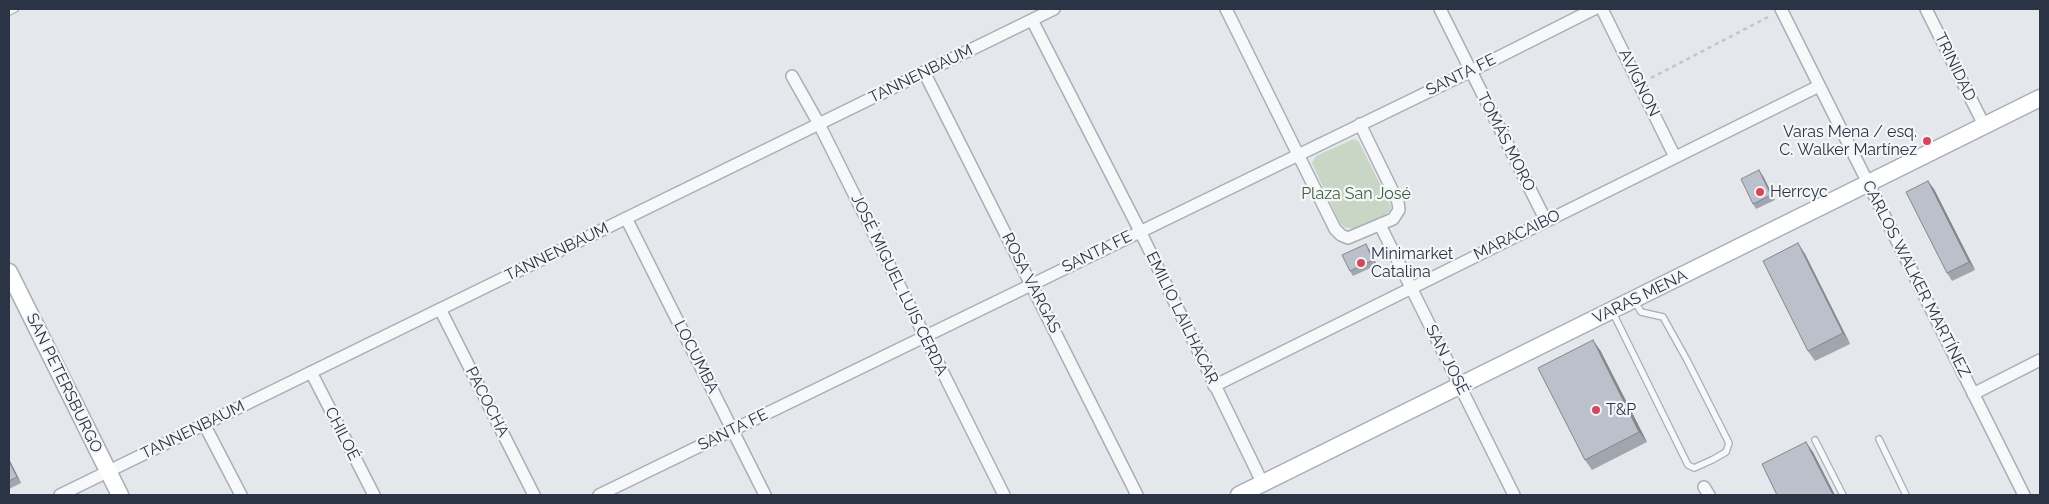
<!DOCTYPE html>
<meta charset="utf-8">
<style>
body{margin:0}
#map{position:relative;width:2049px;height:504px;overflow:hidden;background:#e4e7ec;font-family:Raleway,sans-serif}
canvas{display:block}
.frame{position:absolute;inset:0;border:10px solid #2b3445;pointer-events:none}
</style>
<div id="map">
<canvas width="2049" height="504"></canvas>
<div class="frame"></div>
</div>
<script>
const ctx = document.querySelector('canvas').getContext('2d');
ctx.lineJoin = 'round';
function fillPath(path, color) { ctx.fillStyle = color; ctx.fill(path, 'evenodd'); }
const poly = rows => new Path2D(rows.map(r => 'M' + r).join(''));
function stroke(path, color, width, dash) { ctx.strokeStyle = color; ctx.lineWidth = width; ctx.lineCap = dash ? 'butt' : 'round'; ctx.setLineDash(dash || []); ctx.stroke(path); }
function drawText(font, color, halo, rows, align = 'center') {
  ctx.font = font + ' Raleway,sans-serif'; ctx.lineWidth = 4.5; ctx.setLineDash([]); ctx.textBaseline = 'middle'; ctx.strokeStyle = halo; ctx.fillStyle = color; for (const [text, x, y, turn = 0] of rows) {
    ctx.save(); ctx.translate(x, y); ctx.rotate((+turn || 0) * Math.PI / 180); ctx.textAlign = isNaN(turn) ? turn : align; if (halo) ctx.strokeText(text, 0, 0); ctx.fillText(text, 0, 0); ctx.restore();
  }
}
const green = poly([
 [1354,139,1359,142,1391,206,1390,210,1384,216,1353,229,1344,227,1340,223,1312,163,1316,156]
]);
const path = poly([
 [1651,78,1770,16]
]);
const lane = poly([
 [9,12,15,9],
 [1613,313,1688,465,1694,468,1712,460,1726,452,1729,443,1687,360,1663,317,1641,312,1634,300],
 [1879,439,1906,495],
 [1815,440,1843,495]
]);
const street = poly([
 [1226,9,1335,229,1341,235,1348,238,1393,219,1399,210,1398,202,1360,124],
 [1440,9,1546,221],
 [1602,9,1675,157],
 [1781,9,2024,495],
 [1926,9,1984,125],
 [1032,20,1140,231,1263,484],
 [924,72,1137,495],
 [792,76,819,124,1004,495],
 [626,218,765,495],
 [1380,225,1514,495],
 [440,309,534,495],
 [311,372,374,495],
 [1214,386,1819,86],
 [1973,394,2040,360],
 [204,424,241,495],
 [1704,487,1709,495],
 [60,495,1054,9],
 [599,495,1471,71,1594,9]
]);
const secondary = poly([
 [9,272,120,495],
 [1239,495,2040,98]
]);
const wall = poly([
 [1763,176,1775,200,1756,209,1753,204],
 [1934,189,1975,270,1952,281,1947,273],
 [1369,249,1377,265,1353,276,1350,271],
 [1805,254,1850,344,1815,361,1808,351],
 [1600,350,1647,442,1592,470,1585,460],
 [9,459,21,483,9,489]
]);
const shadedWall = poly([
 [1759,170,1763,176,1775,200,1771,195],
 [1928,181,1934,189,1975,270,1969,262],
 [1798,243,1805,254,1850,344,1843,333],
 [1366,244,1369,249,1377,265,1373,260],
 [1593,340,1600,350,1647,442,1639,432],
 [1806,442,1813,452,1835,495,1833,495],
 [9,459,21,483,17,477,9,461]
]);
const building = poly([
 [1759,170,1771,195,1753,204,1741,179,1759,170],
 [1928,181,1969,262,1947,273,1906,192,1928,181],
 [1798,243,1843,333,1808,351,1763,261,1798,243],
 [1366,244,1373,260,1350,271,1342,255,1366,244],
 [1593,340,1639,432,1585,460,1538,368,1593,340],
 [1806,442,1833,495,1777,495,1762,464,1806,442],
 [9,461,17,477,9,481,9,461]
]);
const markers = [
 [1927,141,5,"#d1495b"],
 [1760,192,5,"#d1495b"],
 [1361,263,5,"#d1495b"],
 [1596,410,5,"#d1495b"]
];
const streetNames = [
 ["TRINIDAD",1955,67,64],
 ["TANNENBAUM",921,74,-26],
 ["SANTA FE",1461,75,-26],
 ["AVIGNON",1639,83,64],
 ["TOMÁS MORO",1506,142,63],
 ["MARACAIBO",1517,235,-26],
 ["TANNENBAUM",557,252,-26],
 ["SANTA FE",1097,252,-26],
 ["CARLOS WALKER MARTÍNEZ",1916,279,63],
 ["ROSA VARGAS",1031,283,63],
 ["JOSÉ MIGUEL LUIS CERDA",899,285,64],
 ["VARAS MENA",1640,297,-26],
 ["EMILIO LAILHACAR",1182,318,64],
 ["LOCUMBA",696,357,63],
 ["SAN JOSÉ",1447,360,63],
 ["SAN PETERSBURGO",64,383,64],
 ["PACOCHA",487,402,63],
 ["TANNENBAUM",193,430,-26],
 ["SANTA FE",733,430,-26],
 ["CHILOÉ",342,434,63]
];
const poiNames = [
 ["Varas Mena / esq.",1917,132,"right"],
 ["C. Walker Martínez",1917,150,"right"],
 ["Herrcyc",1770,192],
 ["Minimarket",1371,254],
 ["Catalina",1371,272],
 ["T&P",1606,410]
];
const parkNames = [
 ["Plaza San José",1356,194]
];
fillPath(green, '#c9d6c5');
stroke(lane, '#a9aeb7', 8);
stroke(street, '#a9aeb7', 14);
stroke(secondary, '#a9aeb7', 19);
stroke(path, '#c2c5cb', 2.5, [4, 4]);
stroke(lane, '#f7f8fa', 5.5);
stroke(street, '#f7f8fa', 11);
stroke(secondary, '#fff', 16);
fillPath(wall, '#a1a5ae');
fillPath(shadedWall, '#83868d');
fillPath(building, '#bbc0ca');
stroke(building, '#83868d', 1);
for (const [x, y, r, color] of markers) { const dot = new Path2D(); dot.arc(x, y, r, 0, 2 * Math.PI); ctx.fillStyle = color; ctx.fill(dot); stroke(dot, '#f4f6f9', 2); }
drawText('16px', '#2b3445', '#f4f6f9', streetNames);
drawText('16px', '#2b3445', '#f4f6f9', poiNames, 'left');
drawText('16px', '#3f6138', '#f4f6f9', parkNames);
</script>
